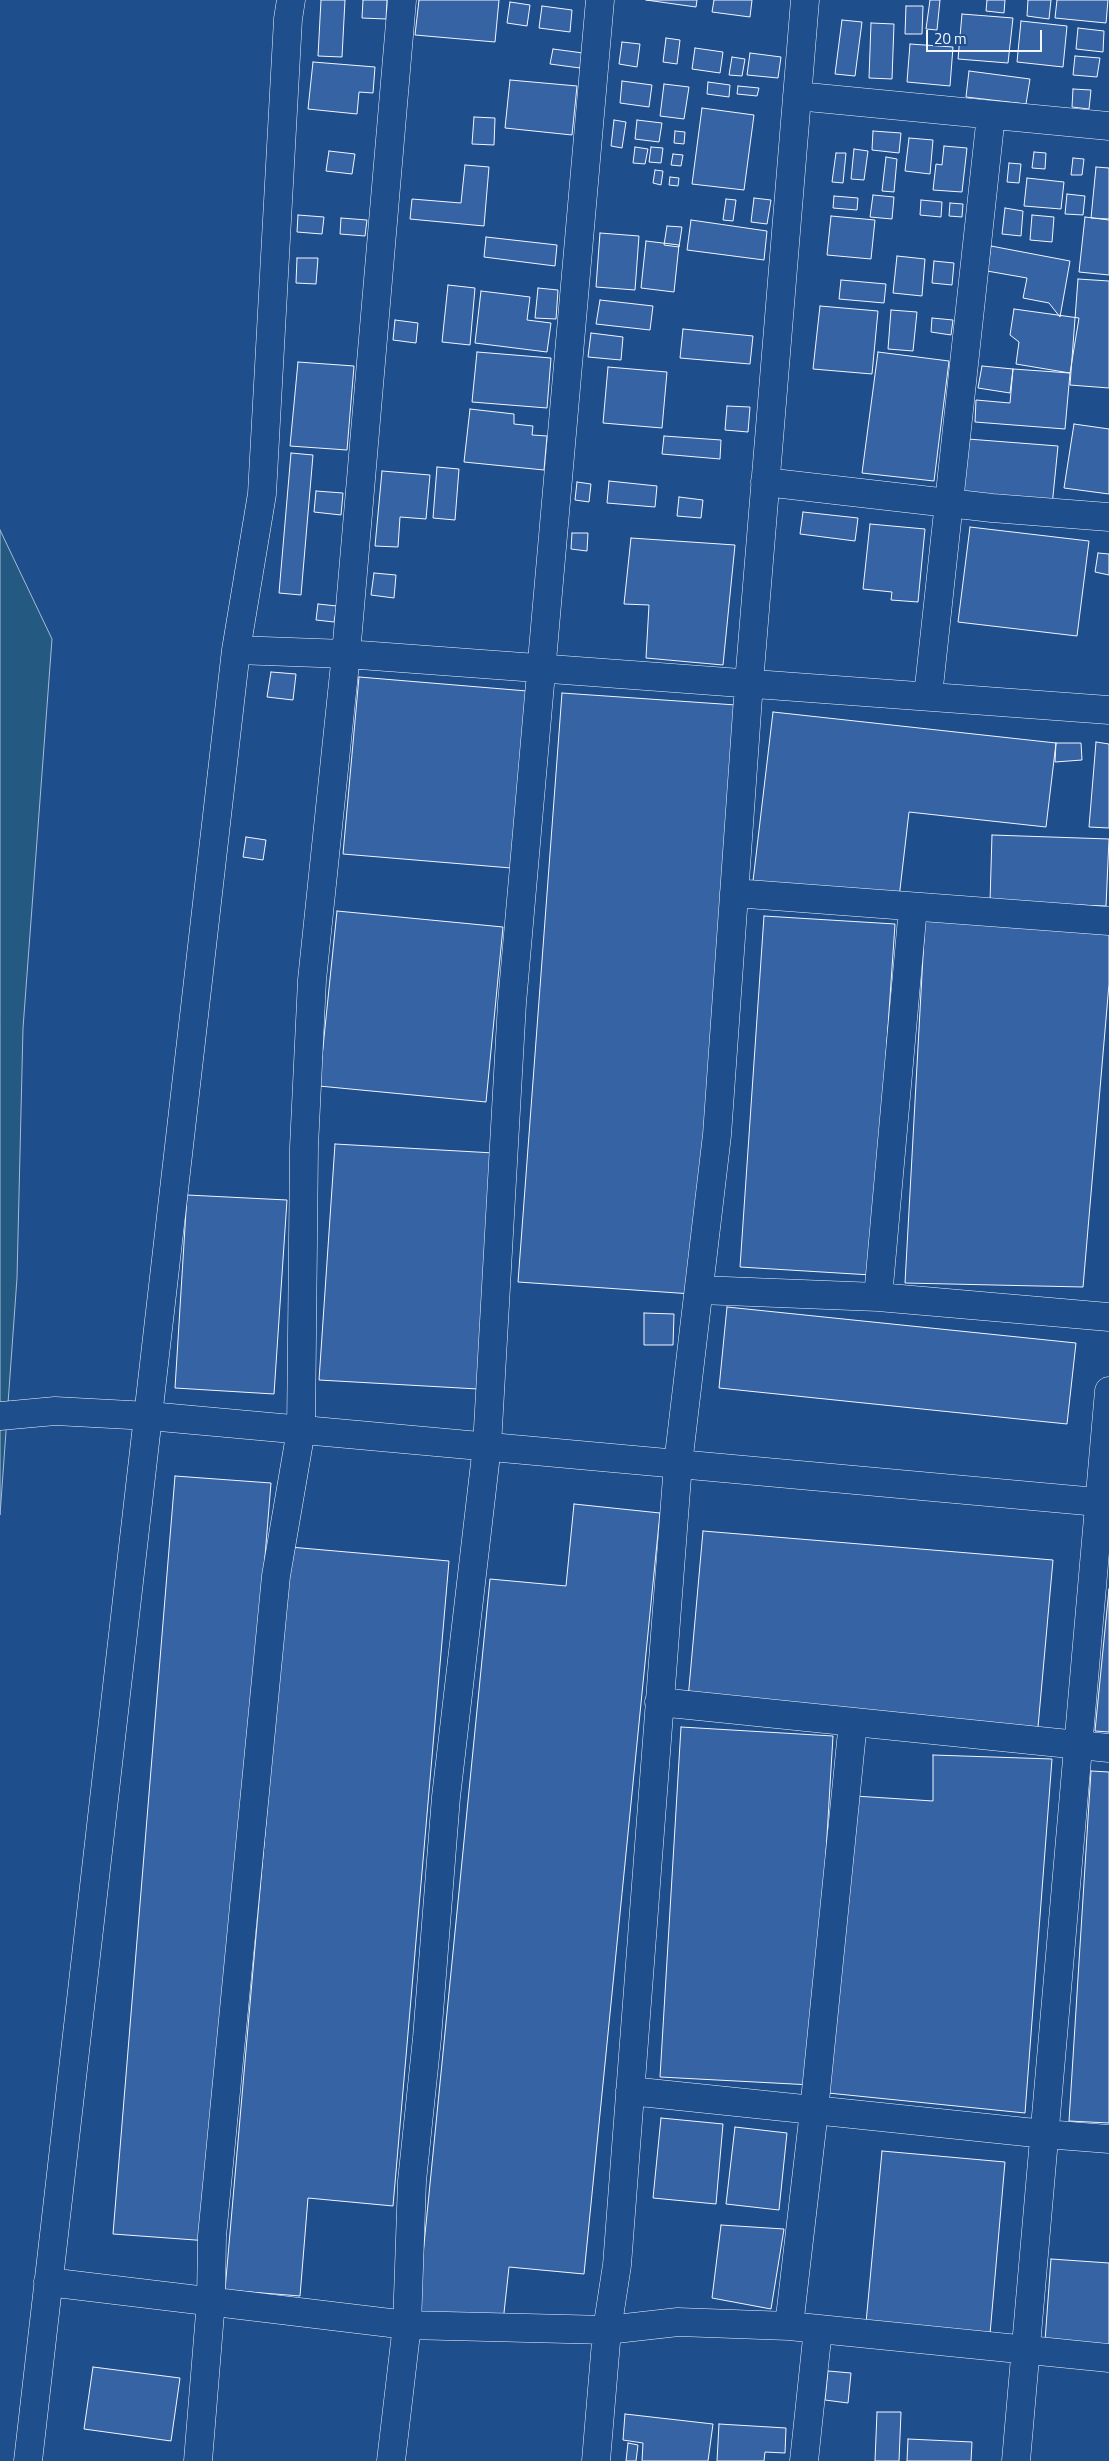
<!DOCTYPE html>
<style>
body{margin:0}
#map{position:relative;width:1109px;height:2461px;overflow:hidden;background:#1f4e8c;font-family:"Titillium Web",sans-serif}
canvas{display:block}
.scale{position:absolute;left:926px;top:30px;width:116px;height:22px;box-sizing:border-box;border:2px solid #f2f6ff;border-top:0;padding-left:6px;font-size:15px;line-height:18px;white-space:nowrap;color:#f2f6ff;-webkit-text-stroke:4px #1f4e8c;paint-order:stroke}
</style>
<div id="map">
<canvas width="1109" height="2461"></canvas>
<div class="scale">20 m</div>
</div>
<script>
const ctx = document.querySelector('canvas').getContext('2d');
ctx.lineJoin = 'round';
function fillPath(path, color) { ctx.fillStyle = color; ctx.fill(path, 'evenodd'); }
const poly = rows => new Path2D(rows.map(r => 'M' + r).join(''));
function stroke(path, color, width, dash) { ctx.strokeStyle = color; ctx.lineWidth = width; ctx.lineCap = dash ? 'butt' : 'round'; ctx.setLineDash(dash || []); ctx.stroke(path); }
const green = poly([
 [0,530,52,639,23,1028,17,1278,0,1515,0,530]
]);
const building = poly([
 [321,0,345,0,342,57,318,56,321,0],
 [363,0,387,0,386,19,362,18,363,0],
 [419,0,499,0,495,42,415,35,419,0],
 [646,0,697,0,696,7,646,0],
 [714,0,752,0,750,17,712,12,714,0],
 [930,0,940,0,937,30,926,29,930,0],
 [987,0,1005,0,1004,13,986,11,987,0],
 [1028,0,1051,0,1049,19,1027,16,1028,0],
 [1057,0,1108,0,1106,23,1055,18,1057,0],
 [510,2,530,5,527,26,507,23,510,2],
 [542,6,572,10,570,32,539,28,542,6],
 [906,6,923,6,922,34,905,34,906,6],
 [962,14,1013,18,1008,63,958,59,962,14],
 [842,20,862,22,855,76,835,74,842,20],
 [1021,21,1067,26,1063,67,1017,62,1021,21],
 [871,23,894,24,892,79,869,78,871,23],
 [1078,28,1104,31,1103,52,1076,49,1078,28],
 [666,38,680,40,677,64,663,62,666,38],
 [622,42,640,44,637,67,619,64,622,42],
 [910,44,953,47,950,86,907,82,910,44],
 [695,48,723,52,720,73,692,69,695,48],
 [553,49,583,53,580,68,550,64,553,49],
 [750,53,781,57,778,78,747,75,750,53],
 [1075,56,1100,58,1097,77,1073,75,1075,56],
 [732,57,745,59,742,76,729,75,732,57],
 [313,62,375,67,373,93,359,92,357,114,308,109,313,62],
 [969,71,1030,79,1026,104,966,97,969,71],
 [510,80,577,86,572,135,505,128,510,80],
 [622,81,652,85,649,107,620,103,622,81],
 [708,82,730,85,729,97,707,94,708,82],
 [664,84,689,87,684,119,660,116,664,84],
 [738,86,759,88,757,96,737,94,738,86],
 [1073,89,1091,90,1089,109,1072,107,1073,89],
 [702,108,754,115,744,190,692,184,702,108],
 [474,117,495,118,494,145,472,144,474,117],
 [614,120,626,122,622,148,611,146,614,120],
 [637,120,662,123,659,142,635,139,637,120],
 [675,131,685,132,684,144,674,143,675,131],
 [873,131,901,133,899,153,872,150,873,131],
 [909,138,933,140,930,174,905,171,909,138],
 [944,146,967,148,962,192,933,190,936,164,942,165,944,146],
 [635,147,648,149,645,164,633,163,635,147],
 [651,147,663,148,661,163,649,162,651,147],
 [854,149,868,151,864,180,851,179,854,149],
 [329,151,355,154,352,174,326,171,329,151],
 [1034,152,1046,153,1045,169,1032,168,1034,152],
 [836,153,846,153,843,183,832,182,836,153],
 [673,154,683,155,681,166,671,165,673,154],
 [886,157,897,159,894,192,882,191,886,157],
 [1073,158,1084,159,1082,175,1071,175,1073,158],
 [1009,163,1021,164,1019,183,1007,182,1009,163],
 [465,165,489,167,484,226,410,219,412,199,461,203,465,165],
 [1096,167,1109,168,1109,219,1091,218,1096,167],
 [655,170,663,171,661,185,653,183,655,170],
 [670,177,679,178,678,186,669,185,670,177],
 [1027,178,1064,182,1061,209,1024,206,1027,178],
 [1067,194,1085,196,1083,215,1065,214,1067,194],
 [873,195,894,197,892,219,870,217,873,195],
 [834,196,858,198,857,210,833,208,834,196],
 [754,198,771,200,767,224,751,222,754,198],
 [726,199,736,200,733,221,723,220,726,199],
 [921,200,942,202,941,217,920,215,921,200],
 [950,203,963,204,962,217,949,216,950,203],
 [1005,208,1023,211,1021,236,1002,234,1005,208],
 [298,215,324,217,322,234,297,232,298,215],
 [1032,215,1054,217,1052,242,1030,240,1032,215],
 [831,216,875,220,871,259,827,255,831,216],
 [1085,217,1109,220,1109,275,1079,272,1085,217],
 [341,218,367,220,365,236,340,234,341,218],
 [691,220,767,231,764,260,687,250,691,220],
 [667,226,682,227,679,247,664,245,667,226],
 [600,233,639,236,635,290,596,287,600,233],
 [486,237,557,245,555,266,484,257,486,237],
 [646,241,679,245,674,292,641,288,646,241],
 [991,246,1070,261,1060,317,1049,303,1023,298,1027,278,987,271,991,246],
 [897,256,925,259,922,296,893,293,897,256],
 [297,258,318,258,316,284,296,283,297,258],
 [934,261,954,263,952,285,932,283,934,261],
 [1078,279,1109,281,1109,388,1070,385,1078,279],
 [841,280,886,284,884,303,839,299,841,280],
 [448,285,475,288,470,345,442,342,448,285],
 [538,288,558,290,556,319,535,318,538,288],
 [481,291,530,297,527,320,551,323,547,352,475,343,481,291],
 [600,300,653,306,650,330,596,324,600,300],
 [820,306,878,311,872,374,813,369,820,306],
 [1014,309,1079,318,1070,373,1016,364,1019,342,1010,335,1014,309],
 [891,310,917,312,913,351,888,349,891,310],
 [932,318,953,320,951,335,931,332,932,318],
 [395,320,418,323,416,343,393,340,395,320],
 [683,329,753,336,750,364,680,358,683,329],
 [591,333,623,337,621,360,588,357,591,333],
 [477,352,551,358,547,408,472,402,477,352],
 [878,352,949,361,934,481,862,473,878,352],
 [298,362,354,366,347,450,290,446,298,362],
 [982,366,1013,369,1010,393,978,388,982,366],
 [608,367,667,372,662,428,603,423,608,367],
 [1013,369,1070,373,1065,429,975,422,976,400,1010,403,1013,369],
 [727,406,750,407,748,432,725,430,727,406],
 [470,409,514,414,514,424,533,426,532,435,547,436,544,470,464,462,470,409],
 [1074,424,1109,429,1109,494,1064,488,1074,424],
 [664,436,721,440,720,459,662,454,664,436],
 [968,439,1058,446,1052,506,963,499,968,439],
 [291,453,313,455,301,595,279,593,291,453],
 [437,467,459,469,455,520,433,518,437,467],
 [382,471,430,475,426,519,400,517,398,547,375,546,382,471],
 [609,481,657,486,655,507,607,503,609,481],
 [577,482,591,484,589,502,575,500,577,482],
 [316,491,343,493,341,515,314,512,316,491],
 [679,497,703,500,701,518,677,516,679,497],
 [803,512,858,518,855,541,800,534,803,512],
 [870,524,925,529,918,602,891,600,892,592,863,589,870,524],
 [970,527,1089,541,1077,636,958,622,970,527],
 [572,533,588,533,587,551,571,549,572,533],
 [631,538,735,545,723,665,646,658,649,605,624,604,631,538],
 [1098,553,1109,554,1109,575,1095,572,1098,553],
 [374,573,396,575,394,598,371,595,374,573],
 [318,604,337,606,334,622,316,620,318,604],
 [271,672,296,674,293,700,267,697,271,672],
 [359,677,527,691,511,868,343,854,359,677],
 [562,693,736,705,692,1294,518,1282,562,693],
 [773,712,1056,743,1046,827,909,812,899,898,753,881,773,712],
 [1096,742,1109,744,1109,828,1089,827,1096,742],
 [1056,743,1081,743,1082,760,1055,762,1056,743],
 [992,835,1109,839,1106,906,990,902,992,835],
 [246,837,266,840,263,860,243,857,246,837],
 [337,911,503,927,486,1102,319,1086,337,911],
 [764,916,895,924,871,1275,740,1267,764,916],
 [925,920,1109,931,1109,984,1083,1287,905,1283,925,920],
 [335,1144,494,1153,478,1389,319,1380,335,1144],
 [187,1195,287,1200,274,1394,175,1388,187,1195],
 [727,1307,1076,1343,1067,1424,719,1388,727,1307],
 [644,1313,674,1314,673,1345,644,1345,644,1313],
 [175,1476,271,1483,209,2241,113,2234,175,1476],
 [574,1504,660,1513,584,2274,509,2267,503,2322,417,2315,490,1579,566,1586,574,1504],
 [703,1531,1053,1560,1038,1727,688,1699,703,1531],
 [290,1547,449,1561,393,2206,308,2198,300,2296,225,2290,290,1547],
 [1109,1589,1109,1732,1095,1731,1109,1589],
 [681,1727,833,1736,812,2085,660,2077,681,1727],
 [933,1755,1052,1759,1025,2113,828,2093,855,1796,933,1801,933,1755],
 [1091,1771,1109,1772,1109,2123,1069,2121,1091,1771],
 [661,2118,723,2124,716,2204,653,2198,661,2118],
 [735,2127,787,2133,779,2210,726,2204,735,2127],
 [882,2151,1005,2162,990,2334,866,2323,882,2151],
 [721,2225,784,2229,771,2309,712,2298,721,2225],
 [1051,2259,1109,2263,1109,2346,1045,2341,1051,2259],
 [93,2367,180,2378,171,2441,84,2429,93,2367],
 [828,2371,851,2373,848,2403,825,2400,828,2371],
 [877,2412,901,2412,899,2461,875,2461,877,2412],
 [625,2414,713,2424,708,2461,642,2461,643,2443,623,2440,625,2414],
 [719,2424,786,2428,785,2453,765,2452,764,2461,717,2461,719,2424],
 [908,2439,972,2442,971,2461,907,2461,908,2439],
 [628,2443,638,2445,636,2461,626,2461,628,2443]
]);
const minor = poly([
 [797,96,1109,126],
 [765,482,992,508,1109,517],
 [236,650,346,654,1109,710],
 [928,696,991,115],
 [734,893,1109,921],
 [700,1290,878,1297,1109,1317],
 [878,1297,913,907],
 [659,1702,1109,1748],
 [630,2091,1045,2134,1109,2139],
 [48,2282,407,2325,607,2330,678,2322,789,2326,1109,2358],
 [789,2326,814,2111,853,1722],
 [28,2461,236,650,262,494,288,19,291,0],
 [198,2461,211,2301,212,2236,276,1576,301,1430,304,1147,312,980,346,654,402,0],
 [391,2461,407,2325,412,2181,427,2038,446,1797,487,1446,512,1003,600,0],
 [596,2461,607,2330,617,2265,678,1464,717,1135,749,683,805,0],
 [804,2461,818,2329],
 [1016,2461,1109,1391]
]);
const tertiary = poly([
 [0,1416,55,1411,149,1416,1109,1503]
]);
fillPath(green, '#245a82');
stroke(green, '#a8bbd7', 1);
fillPath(building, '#3563a3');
stroke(building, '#f2f6ff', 1);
stroke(minor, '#f2f6ff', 29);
stroke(tertiary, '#f2f6ff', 29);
stroke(minor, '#1f4e8c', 28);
stroke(tertiary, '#1f4e8c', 28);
</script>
